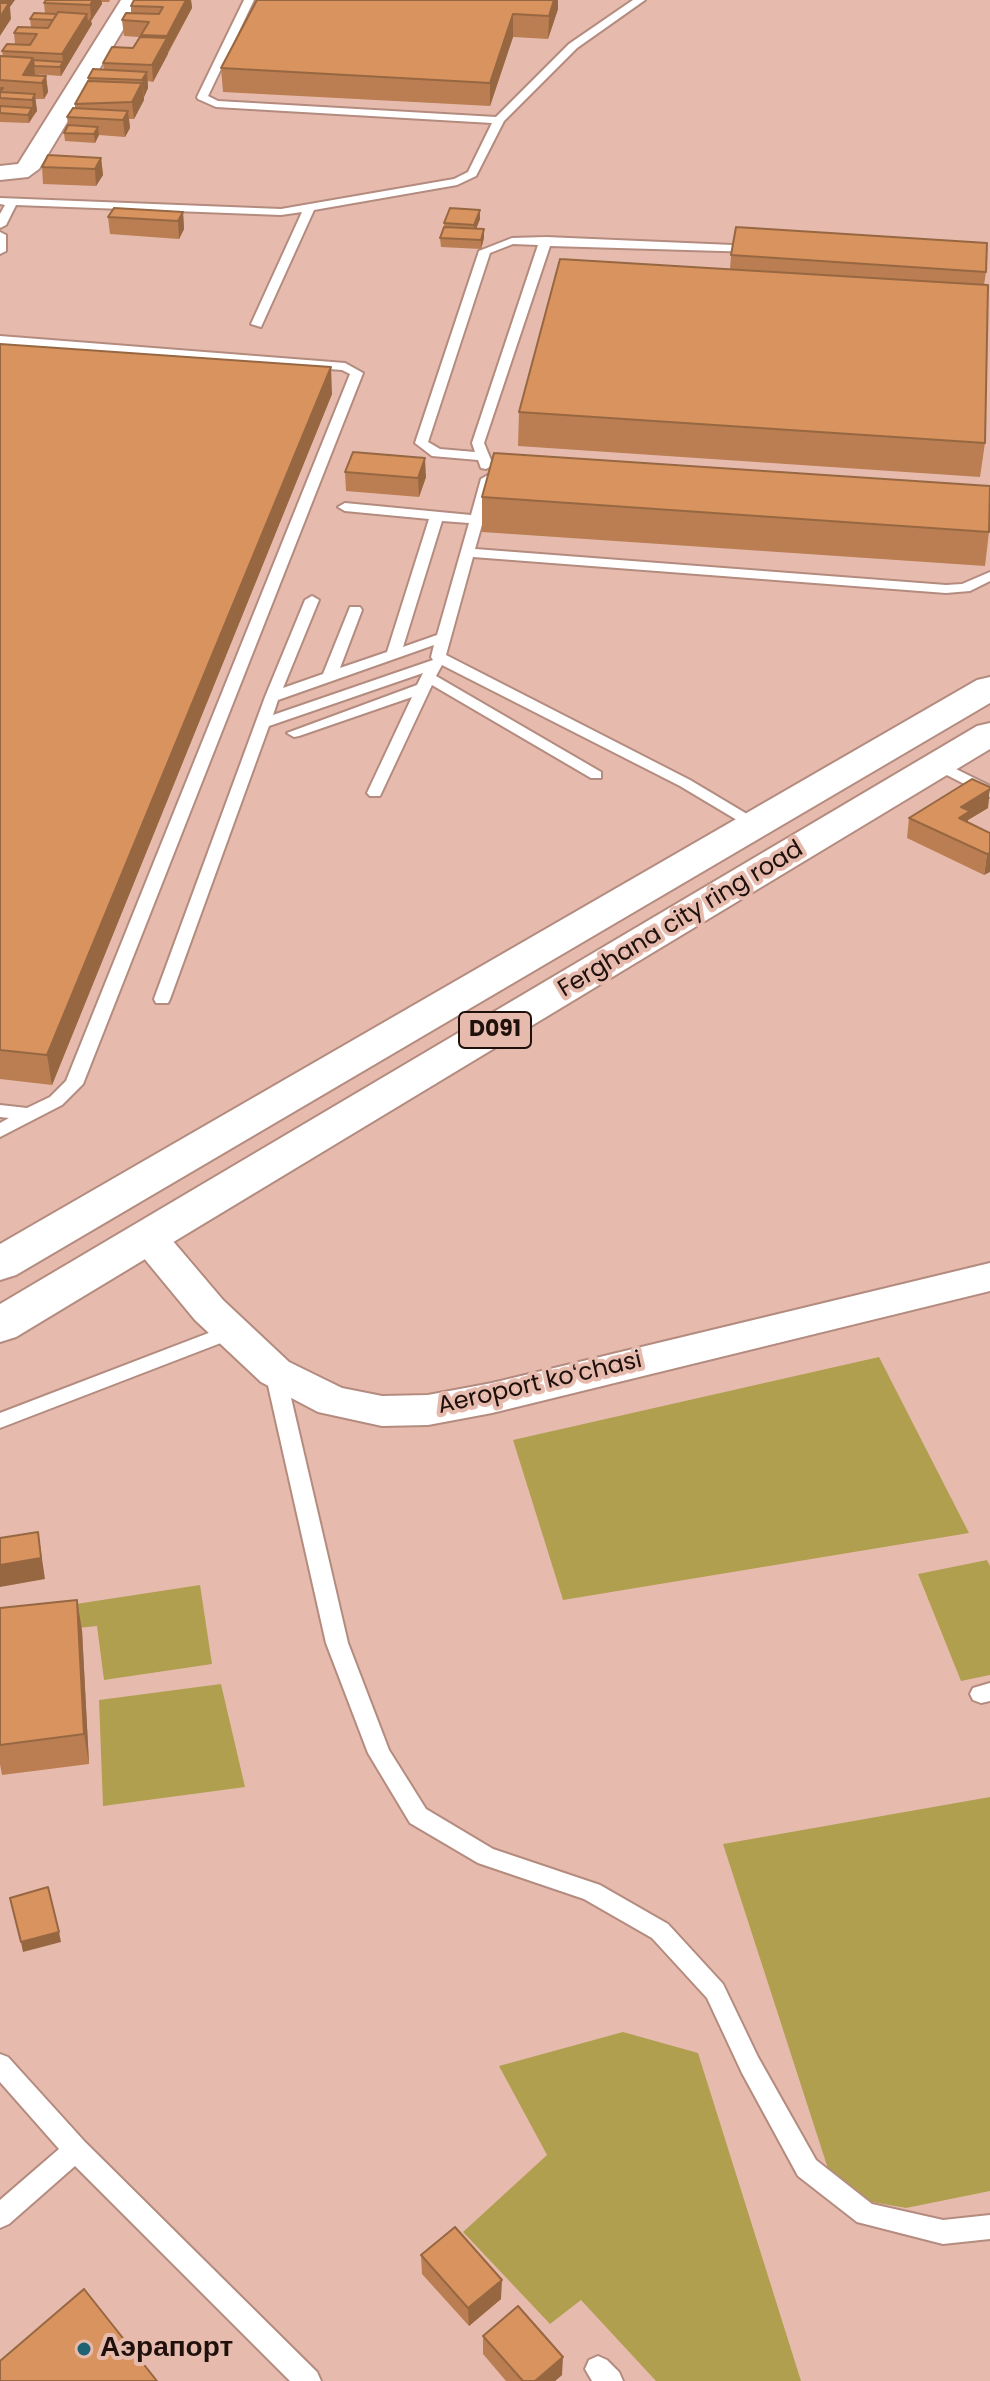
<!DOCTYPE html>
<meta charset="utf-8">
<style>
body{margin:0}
canvas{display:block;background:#e6bbae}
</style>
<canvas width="990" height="2381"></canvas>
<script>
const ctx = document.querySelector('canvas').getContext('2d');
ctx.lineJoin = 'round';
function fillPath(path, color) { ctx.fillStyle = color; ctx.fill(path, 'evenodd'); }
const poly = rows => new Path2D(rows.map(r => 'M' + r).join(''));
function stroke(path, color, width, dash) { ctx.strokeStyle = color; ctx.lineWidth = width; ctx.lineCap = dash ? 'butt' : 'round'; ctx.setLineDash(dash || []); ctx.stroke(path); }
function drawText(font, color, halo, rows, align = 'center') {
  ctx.font = font + ' Poppins,sans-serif'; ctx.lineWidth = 8; ctx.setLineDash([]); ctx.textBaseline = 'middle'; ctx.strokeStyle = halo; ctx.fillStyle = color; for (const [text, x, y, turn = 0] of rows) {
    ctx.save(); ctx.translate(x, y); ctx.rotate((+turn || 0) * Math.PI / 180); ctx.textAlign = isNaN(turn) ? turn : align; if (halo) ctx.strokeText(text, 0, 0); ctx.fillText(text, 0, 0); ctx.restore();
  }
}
const green = poly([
 [879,1357,969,1533,563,1600,513,1440],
 [987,1560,990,1566,990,1675,961,1681,918,1574],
 [200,1585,212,1664,104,1680,97,1626,78,1628,76,1604],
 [221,1684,245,1787,103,1806,99,1700],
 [990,1797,990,2191,906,2208,867,2201,831,2178,723,1844],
 [623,2032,698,2053,801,2381,656,2381,581,2300,550,2324,463,2232,547,2155,499,2066]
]);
const service = poly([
 [244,0,254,0,208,96,218,101,496,117,569,44,633,0,645,0,577,48,504,121,476,176,457,185,314,210,261,327,251,324,302,212,281,215,16,205,6,225,0,228,0,214,5,205,0,204,0,198,281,209,454,179,468,172,492,123,216,107,198,99,197,97,244,0],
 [0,232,6,235,6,251,0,254,0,232],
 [546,237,756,246,762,249,756,252,550,246,484,443,493,465,486,469,481,468,478,460,432,456,415,443,479,251,512,238,546,237],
 [513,244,538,245,472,443,475,452,440,449,428,442,490,253,513,244],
 [0,336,345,363,363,373,83,1084,62,1105,0,1137,0,1123,9,1118,0,1117,0,1105,27,1108,50,1097,66,1081,350,374,342,370,0,344,0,336],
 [488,475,495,479,475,549,946,585,962,584,990,572,990,581,970,591,946,593,473,557,446,655,690,780,762,823,765,826,762,829,752,829,680,786,442,665,436,676,601,772,601,778,591,778,432,685,380,796,370,796,367,793,412,697,299,736,294,737,287,733,417,685,423,673,269,726,170,999,168,1003,156,1003,154,999,265,697,305,600,312,596,319,600,283,688,323,674,350,607,360,607,362,610,340,668,387,652,429,519,345,511,338,507,345,503,471,515,481,479,488,475],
 [442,521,469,523,437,635,403,647,442,521],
 [434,645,431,657,433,660,273,715,278,700,434,645],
 [938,760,990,786,990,797,933,768,930,765,938,760],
 [232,1324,239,1326,241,1331,239,1336,0,1428,0,1413,232,1324],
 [275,1365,282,1367,285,1372,348,1643,389,1750,426,1809,493,1849,600,1885,668,1924,723,1984,758,2057,816,2160,872,2204,943,2220,990,2215,990,2239,943,2244,857,2222,798,2176,742,2073,707,1998,652,1938,584,1899,478,1863,410,1823,368,1753,326,1643,265,1372,268,1367,275,1365],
 [990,1683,990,1701,981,1703,973,1700,970,1694,973,1688,990,1683],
 [0,2054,8,2057,85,2142,317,2372,321,2381,290,2381,75,2166,9,2224,0,2228,0,2200,59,2149,0,2082,0,2054],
 [598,2356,607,2360,619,2372,623,2381,592,2381,585,2369,589,2360,598,2356]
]);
const minor = poly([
 [121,0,141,0,39,169,28,177,0,180,0,166,18,164,121,0],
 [147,1223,161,1227,223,1300,289,1362,342,1388,382,1396,428,1395,492,1383,990,1263,990,1291,492,1413,428,1425,382,1426,318,1412,261,1382,195,1320,133,1245,128,1236,133,1227,147,1223]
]);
const trunk = poly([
 [990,677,990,703,16,1275,0,1280,0,1244,977,680,990,677],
 [990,723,990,749,16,1337,0,1342,0,1304,977,726,990,723]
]);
const wall = poly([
 [46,0,110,0,109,2,102,2,102,4,91,21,92,24,61,76,35,74,46,76,48,92,44,99,35,99,37,111,29,123,0,122,0,125,0,56,3,57,2,51,15,44,14,33,48,28,31,27,30,19,45,14,44,3],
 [134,0,191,0,192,8,153,82,148,81,148,88,144,97,144,100,134,119,129,119,130,128,125,137,99,135,95,143,65,141,64,133,68,125,67,117,75,108,75,104,88,81,88,78,104,70,103,63,133,48,139,37,124,36,122,20,131,13,131,6],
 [257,0,558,0,558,9,548,39,513,37,490,106,223,92,221,68],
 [101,158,103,175,96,186,43,184,42,167],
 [480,210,480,219,476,229,484,238,481,249,441,247,440,238,444,229,444,223],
 [183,212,184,229,179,239,110,234,108,217],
 [731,255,986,272,984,285,985,443,980,477,518,446,519,412,730,269],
 [0,344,332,394,52,1085,0,1079],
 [345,472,426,477,419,497,346,491],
 [482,497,989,532,985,566,482,532],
 [988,808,968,820,968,822,990,833,984,875,907,838,909,818],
 [0,1608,82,1630,89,1764,2,1775,0,1764],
 [421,2255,501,2299,469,2326,422,2274],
 [483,2336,562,2375,555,2381,506,2381,483,2354]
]);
const shadedWall = poly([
 [2,0,15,0,10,7,11,19,0,36,0,3],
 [93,0,101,0,102,4,91,21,92,24,61,76,60,67,63,62,62,54,87,14,88,21,91,17,90,5],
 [186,0,191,0,192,8,168,52,167,36],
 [554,0,558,0,558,9,548,39,549,16],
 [513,14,513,37,490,106,490,83],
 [167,38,168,54,153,82,152,65],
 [33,58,35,74,30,82,23,75],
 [147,72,148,88,144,97,142,80],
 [46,76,48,92,44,99,42,83],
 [142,83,144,100,134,119,132,102],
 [35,94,37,111,33,116,32,100],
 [32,108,33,116,29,123,28,115],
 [128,111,130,128,125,137,123,120],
 [98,127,99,135,95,143,94,134],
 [101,158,103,175,96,186,95,169],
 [480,210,480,219,474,234,474,225],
 [183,212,184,229,179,239,178,221],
 [484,229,484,238,481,249,481,240],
 [331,367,332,394,52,1085,47,1055],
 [425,458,426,477,419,497,418,478],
 [990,789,988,808,968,820,967,831,957,838,961,807],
 [990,853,990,872,984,875,987,854],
 [38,1532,45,1579,0,1587,0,1565],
 [77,1600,82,1630,89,1764,84,1734],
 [59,1932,61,1942,23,1952,21,1942],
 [502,2280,501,2299,469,2326,468,2308],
 [563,2357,562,2375,555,2381,535,2381]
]);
const building = poly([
 [0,0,2,0,0,3,9,3,0,17,0,0],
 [46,0,93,0,90,5,44,3,46,0],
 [134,0,186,0,167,36,141,35,149,22,122,20,126,13,159,14,163,7,131,6,134,0],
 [257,0,554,0,549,16,513,14,490,83,221,68,257,0],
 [58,12,87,14,62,54,2,51,7,44,30,45,37,34,14,33,18,27,48,28,58,12],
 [34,13,57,14,53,20,30,19,34,13],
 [140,37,167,38,152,65,103,63,112,47,133,48,140,37],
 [0,56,33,58,23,75,46,76,42,83,0,80,0,56],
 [33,60,63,62,60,67,34,66,33,60],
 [93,69,147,72,142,80,88,78,93,69],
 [88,81,142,83,132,102,75,104,88,81],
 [0,88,3,88,0,92,35,94,32,100,0,98,0,88],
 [0,106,32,108,28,115,0,113,0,106],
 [73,108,128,111,123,120,67,117,73,108],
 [68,125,98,127,94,134,64,133,68,125],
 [48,155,101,158,95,169,42,167,48,155],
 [114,208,183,212,178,221,108,217,114,208],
 [450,208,480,210,474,225,444,223,450,208],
 [444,227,484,229,481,240,440,238,444,227],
 [736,227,987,243,986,272,731,255,736,227],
 [560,259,988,285,985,443,519,412,560,259],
 [0,344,331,367,47,1055,0,1050,0,344],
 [353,452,425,458,418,478,345,472,353,452],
 [494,453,990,486,989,532,482,497,494,453],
 [972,779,990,787,990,789,961,807,970,811,959,818,990,833,990,853,987,854,909,818,972,779],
 [38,1532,41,1558,0,1565,0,1538,38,1532],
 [77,1600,84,1734,0,1745,0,1608,77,1600],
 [48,1887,59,1932,21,1942,10,1898,48,1887],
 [455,2227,502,2280,468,2308,421,2255,455,2227],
 [84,2289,157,2381,0,2381,0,2361,84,2289],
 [518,2306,563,2357,535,2381,523,2381,483,2336,518,2306]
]);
const markers = [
 [84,2349,8,"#1d6373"]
];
const shields = [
 [495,1030,72]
];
const shieldNames = [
 ["D091",495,1030]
];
const streetNames = [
 ["Ferghana city ring road",681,920,-31],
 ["Aeroport koʻchasi",540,1384,-13]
];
const nearPoinames = [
 ["Аэрапорт",100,2349]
];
fillPath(green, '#b09f4f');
stroke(service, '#b48b7f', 4);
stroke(minor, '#b48b7f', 4);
stroke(trunk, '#b48b7f', 4);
fillPath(service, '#fff');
fillPath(minor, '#fff');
fillPath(trunk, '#fff');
fillPath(wall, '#ba7e52');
fillPath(shadedWall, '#976742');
fillPath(building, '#d8935f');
stroke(building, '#976742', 2);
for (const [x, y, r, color] of markers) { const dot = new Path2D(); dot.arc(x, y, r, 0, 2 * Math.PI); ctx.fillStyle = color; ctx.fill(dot); stroke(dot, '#e6bbae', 3); }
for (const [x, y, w] of shields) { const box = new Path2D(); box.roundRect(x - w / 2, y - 18, w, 36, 6); ctx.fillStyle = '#e6bbae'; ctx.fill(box); stroke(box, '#1f100c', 2); }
drawText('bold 22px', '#1f100c', null, shieldNames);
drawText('24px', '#1f100c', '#e6bbae', streetNames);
drawText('bold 28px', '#1f100c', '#e6bbae', nearPoinames, 'left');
</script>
